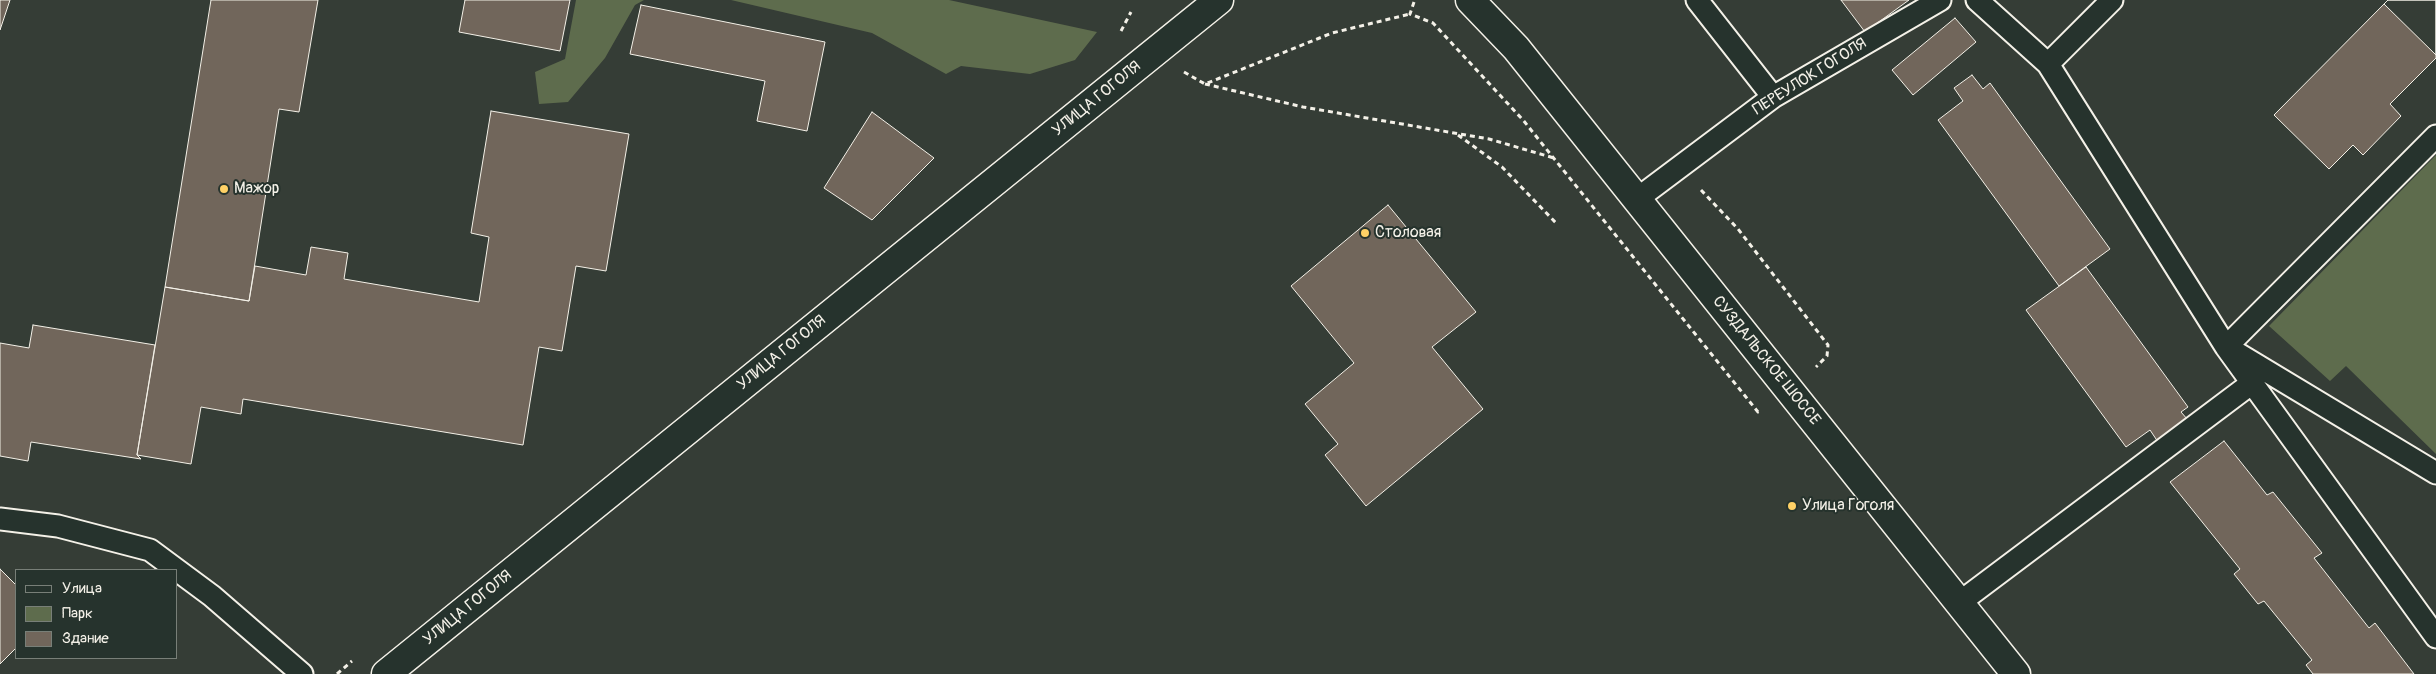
<!DOCTYPE html>
<meta charset="utf-8">
<style>
body{margin:0}
#map{position:relative;width:2436px;height:674px;overflow:hidden;background:#353d36;font-family:Pangolin,sans-serif}
canvas{display:block}
.legend{position:absolute;left:15px;top:569px;width:162px;height:90px;box-sizing:border-box;background:#26332d;border:1px solid #787f78;margin:0;padding:6px 9px;list-style:none;font-size:15px;color:#f4f1e8}
.legend li{display:flex;align-items:center;gap:10px;height:25px}
.legend b{width:25px;border:1px solid #787f78}
</style>
<div id="map">
<canvas width="2436" height="674"></canvas>
<ul class="legend">
<li><b style="height:6px;background:#26332d"></b>Улица</li>
<li><b style="height:14px;background:#5e6c4d"></b>Парк</li>
<li><b style="height:14px;background:#71665b"></b>Здание</li>
</ul>
</div>
<script>
const ctx = document.querySelector('canvas').getContext('2d');
ctx.lineJoin = 'round';
function fillPath(path, color) { ctx.fillStyle = color; ctx.fill(path, 'evenodd'); }
const poly = rows => new Path2D(rows.map(r => 'M' + r).join(''));
function stroke(path, color, width, dash) { ctx.strokeStyle = color; ctx.lineWidth = width; ctx.lineCap = dash ? 'butt' : 'round'; ctx.setLineDash(dash || []); ctx.stroke(path); }
function drawText(font, color, halo, rows, align = 'center') {
  ctx.font = font + ' Pangolin,sans-serif'; ctx.lineWidth = 4; ctx.setLineDash([]); ctx.textBaseline = 'middle'; ctx.strokeStyle = halo; ctx.fillStyle = color; for (const [text, x, y, turn = 0] of rows) {
    ctx.save(); ctx.translate(x, y); ctx.rotate((+turn || 0) * Math.PI / 180); ctx.textAlign = isNaN(turn) ? turn : align; if (halo) ctx.strokeText(text, 0, 0); ctx.fillText(text, 0, 0); ctx.restore();
  }
}
const green = poly([
 [576,0,644,0,635,5,605,58,568,102,539,104,535,72,565,59],
 [731,0,949,0,1097,32,1075,60,1030,74,961,66,946,74,872,33],
 [2436,155,2436,454,2346,366,2330,381,2269,326]
]);
const building = poly([
 [0,0,10,0,0,30,0,0],
 [211,0,318,0,299,112,279,109,249,301,165,287,211,0],
 [465,0,570,0,560,51,459,32,465,0],
 [1841,0,1909,0,1865,32,1841,0],
 [2388,0,2436,0,2436,58,2390,104,2401,116,2363,155,2353,145,2329,169,2274,115,2388,0],
 [2388,0,2436,0,2436,55,2384,4,2388,0],
 [641,5,825,42,807,131,757,121,765,81,630,54,641,5],
 [1955,18,1976,42,1913,95,1892,70,1955,18],
 [1972,75,1983,89,1990,83,2110,249,2059,286,1938,120,1963,101,1954,88,1972,75],
 [491,111,629,134,606,271,576,266,562,351,539,347,523,445,243,399,241,414,201,407,191,464,137,455,165,287,249,301,255,266,306,275,311,247,348,253,344,279,479,302,489,237,471,233,491,111],
 [872,112,934,158,872,220,824,188,872,112],
 [1388,205,1476,312,1432,347,1483,409,1366,506,1325,455,1338,444,1305,404,1354,363,1291,286,1388,205],
 [2086,267,2188,407,2181,412,2188,420,2158,442,2150,430,2126,447,2026,310,2086,267],
 [33,325,155,345,137,455,141,459,31,442,28,461,0,456,0,343,29,348,33,325],
 [2224,441,2267,495,2273,492,2322,553,2314,558,2369,628,2375,623,2414,674,2313,674,2306,665,2312,660,2264,601,2258,604,2234,574,2240,569,2170,482,2224,441],
 [0,569,16,585,16,648,0,664,0,569]
]);
const path = poly([
 [1414,2,1410,14,1433,23,1523,120,1758,412,1761,410],
 [1121,31,1131,12],
 [1184,72,1205,84,1332,33,1410,14],
 [1205,84,1303,107,1489,139,1554,158],
 [1458,135,1502,167,1556,223],
 [1701,190,1738,229,1828,345,1827,356,1816,367],
 [337,674,352,661]
]);
const service = poly([
 [1697,0,1773,97],
 [1977,0,2048,64,2112,0],
 [2048,64,2226,347,2436,637],
 [1637,199,1773,97,1940,0],
 [2226,347,2436,136],
 [2235,352,2436,473],
 [0,519,58,526,150,550,212,596,302,674],
 [1959,603,2252,383]
]);
const minor = poly([
 [386,674,1219,0]
]);
const secondary = poly([
 [1470,0,1516,48,2016,674]
]);
const markers = [
 [224,189,5,"#ffd166"],
 [1365,233,5,"#ffd166"],
 [1792,506,5,"#ffd166"]
];
const streetNames = [
 ["ПЕРЕУЛОК ГОГОЛЯ",1810,77,-32],
 ["УЛИЦА ГОГОЛЯ",1097,99,-39],
 ["УЛИЦА ГОГОЛЯ",782,353,-39],
 ["СУЗДАЛЬСКОЕ ШОССЕ",1766,361,51],
 ["УЛИЦА ГОГОЛЯ",468,608,-39]
];
const poiNames = [
 ["Мажор",234,189],
 ["Столовая",1375,233],
 ["Улица Гоголя",1802,506]
];
fillPath(green, '#5e6c4d');
fillPath(building, '#71665b');
stroke(building, '#f4f1e8', 1);
stroke(service, '#f4f1e8', 25);
stroke(minor, '#f4f1e8', 31);
stroke(secondary, '#f4f1e8', 31);
stroke(path, '#f4f1e8', 3, [5, 4]);
stroke(service, '#26332d', 21);
stroke(minor, '#26332d', 28);
stroke(secondary, '#26332d', 28);
for (const [x, y, r, color] of markers) { const dot = new Path2D(); dot.arc(x, y, r, 0, 2 * Math.PI); ctx.fillStyle = color; ctx.fill(dot); stroke(dot, '#26332d', 2); }
drawText('16px', '#f4f1e8', '#26332d', streetNames);
drawText('16px', '#f4f1e8', '#26332d', poiNames, 'left');
</script>
